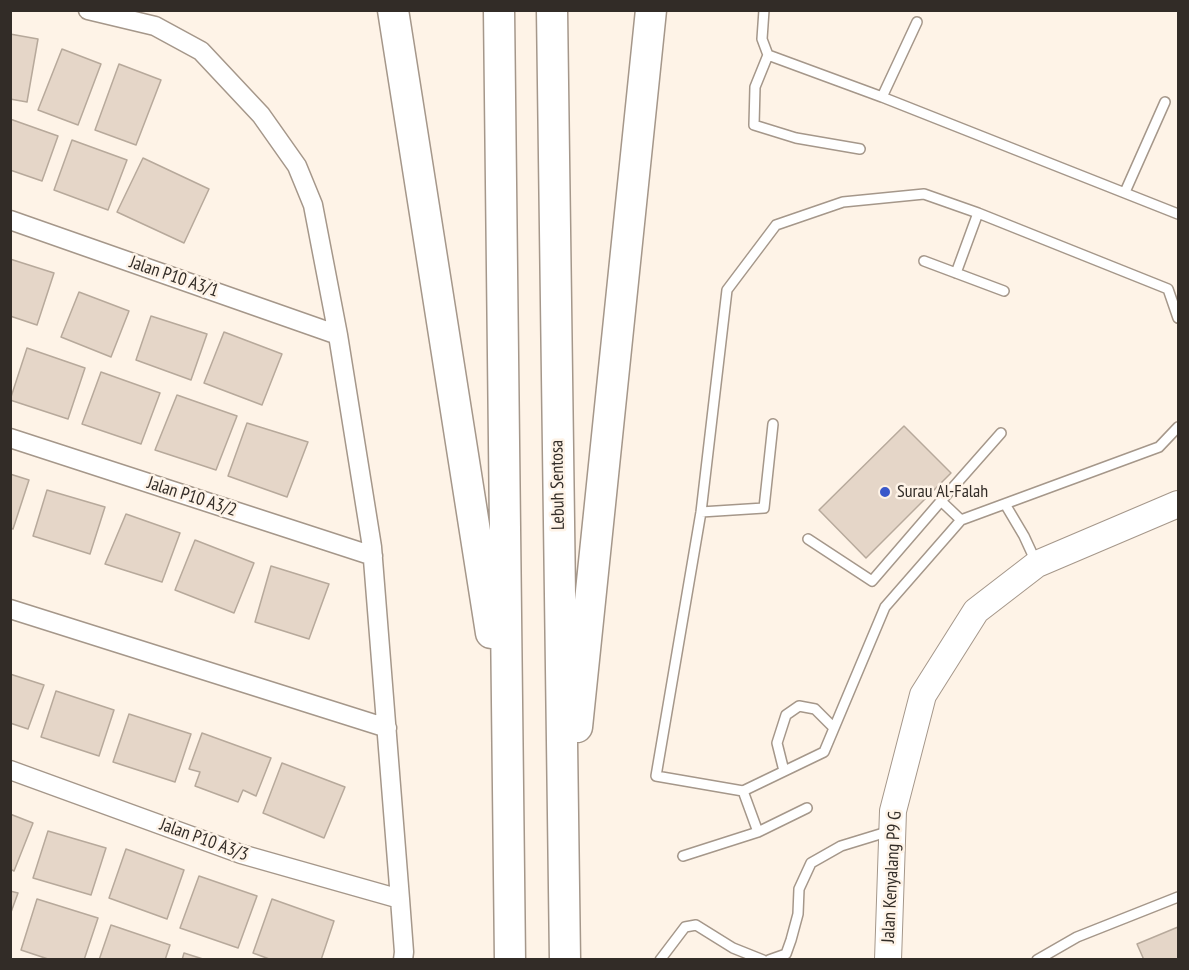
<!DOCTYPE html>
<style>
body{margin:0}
#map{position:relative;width:1189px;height:970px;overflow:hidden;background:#fef3e7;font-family:"PT Sans Narrow",sans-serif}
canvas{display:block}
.frame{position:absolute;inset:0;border:12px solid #322c27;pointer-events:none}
</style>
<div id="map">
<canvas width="1189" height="970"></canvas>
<div class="frame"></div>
</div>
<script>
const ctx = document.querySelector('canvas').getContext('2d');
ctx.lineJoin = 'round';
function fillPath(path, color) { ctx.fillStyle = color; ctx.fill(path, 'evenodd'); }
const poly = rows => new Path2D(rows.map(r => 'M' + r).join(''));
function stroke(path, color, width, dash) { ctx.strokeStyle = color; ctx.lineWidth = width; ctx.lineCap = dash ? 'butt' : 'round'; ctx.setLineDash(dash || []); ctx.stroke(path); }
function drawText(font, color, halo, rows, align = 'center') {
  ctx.font = font + ' "PT Sans Narrow",sans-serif'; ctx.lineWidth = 5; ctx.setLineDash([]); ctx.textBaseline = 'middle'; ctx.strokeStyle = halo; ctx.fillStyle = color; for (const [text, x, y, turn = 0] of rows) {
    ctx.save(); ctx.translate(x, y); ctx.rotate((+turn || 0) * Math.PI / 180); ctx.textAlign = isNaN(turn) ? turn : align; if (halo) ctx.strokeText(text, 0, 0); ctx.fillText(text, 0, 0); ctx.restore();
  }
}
const building = poly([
 [10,34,38,39,27,102,10,99,10,34],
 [62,49,101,64,78,125,38,110,62,49],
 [119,64,161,80,136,145,95,130,119,64],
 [10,119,58,136,42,181,10,170,10,119],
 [72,140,127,160,108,210,54,190,72,140],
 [143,158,209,189,184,243,117,212,143,158],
 [10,259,54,273,37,325,10,316,10,259],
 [79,292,129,311,111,357,61,337,79,292],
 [151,316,207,334,191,380,136,360,151,316],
 [224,332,282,354,262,405,204,383,224,332],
 [27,348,85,368,68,419,10,400,27,348],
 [101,372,160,393,141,444,82,424,101,372],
 [177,395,237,416,216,470,155,450,177,395],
 [247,423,308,442,287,497,228,476,247,423],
 [904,426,951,473,866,558,819,510,904,426],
 [10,474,29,480,13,529,10,528,10,474],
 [47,490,105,507,90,554,33,536,47,490],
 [126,514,180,533,162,582,105,564,126,514],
 [195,540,254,563,234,613,175,590,195,540],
 [271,566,329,584,309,639,255,622,271,566],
 [10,674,44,685,28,729,10,723,10,674],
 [56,691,114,710,99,756,41,737,56,691],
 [129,714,191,734,175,782,113,762,129,714],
 [202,733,271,758,256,796,243,790,238,802,195,786,200,772,189,769,202,733],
 [282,763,345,787,324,838,263,813,282,763],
 [10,814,33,823,14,871,10,869,10,814],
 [48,831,106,848,91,895,33,878,48,831],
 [126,849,184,870,167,919,109,898,126,849],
 [199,876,257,896,238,948,180,928,199,876],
 [10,891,18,893,10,915,10,891],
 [37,899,98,918,84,960,51,960,21,950,37,899],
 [272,899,334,921,321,960,272,960,253,953,272,899],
 [111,925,170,945,165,960,99,960,111,925],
 [1178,927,1178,960,1144,960,1137,944,1178,927],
 [184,953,206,960,182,960,184,953]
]);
const lane = poly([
 [764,10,762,39,768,55,882,97,1178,214],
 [768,55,755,87,754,125,796,138,860,149],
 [882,97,917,22],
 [1125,192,1165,102],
 [924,261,1004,291],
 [956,273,978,213],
 [1178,318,1168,289,978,213,924,194,843,202,776,225,727,290,701,512,656,776,743,791,824,752,885,607,961,520,1159,447,1178,427],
 [1005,504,1024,536,1036,562],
 [701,512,764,508,773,424],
 [961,520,941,501,1001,433],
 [808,539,872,581,941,501],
 [784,771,777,743,786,715,799,706,815,709,834,728],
 [743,791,758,832,807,808],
 [683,856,758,832],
 [660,960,685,927,696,925,733,948,763,960],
 [769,960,786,954,791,940,798,914,799,889,811,863,841,846,890,831],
 [1037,960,1077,937,1178,897]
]);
const street = poly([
 [88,10,155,26,201,51,261,115,297,166,313,205,338,335,372,547,400,899,404,952,403,960],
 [10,220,338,335],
 [10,438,373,556],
 [10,609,387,728],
 [10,770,241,854,400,899]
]);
const secondary = poly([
 [888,960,893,811,923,695,976,611,1037,564,1178,504]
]);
const primary = poly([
 [393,10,491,633],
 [499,10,510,960],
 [552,10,565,960],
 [577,727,651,10]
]);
const markers = [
 [885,492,6,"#3958ca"]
];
const streetNames = [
 ["Jalan P10 A3/1",174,277,19],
 ["Lebuh Sentosa",558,485,-91],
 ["Jalan P10 A3/2",192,497,18],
 ["Jalan P10 A3/3",204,840,20],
 ["Jalan Kenyalang P9 G",892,877,-87]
];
const poiNames = [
 ["Surau Al-Falah",897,492]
];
fillPath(building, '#e5d6c8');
stroke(building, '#b7a99b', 1.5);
stroke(lane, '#a5978a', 12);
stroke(street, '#a5978a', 21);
stroke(secondary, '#a5978a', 28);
stroke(primary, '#a5978a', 33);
stroke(lane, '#fff', 9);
stroke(street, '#fff', 18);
stroke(secondary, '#fff', 26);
stroke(primary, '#fff', 30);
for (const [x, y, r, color] of markers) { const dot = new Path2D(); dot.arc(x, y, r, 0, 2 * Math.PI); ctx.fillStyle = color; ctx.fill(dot); stroke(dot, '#fef3e7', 2); }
drawText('18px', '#322c27', '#fef3e7', streetNames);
drawText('18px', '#322c27', '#fef3e7', poiNames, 'left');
</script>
